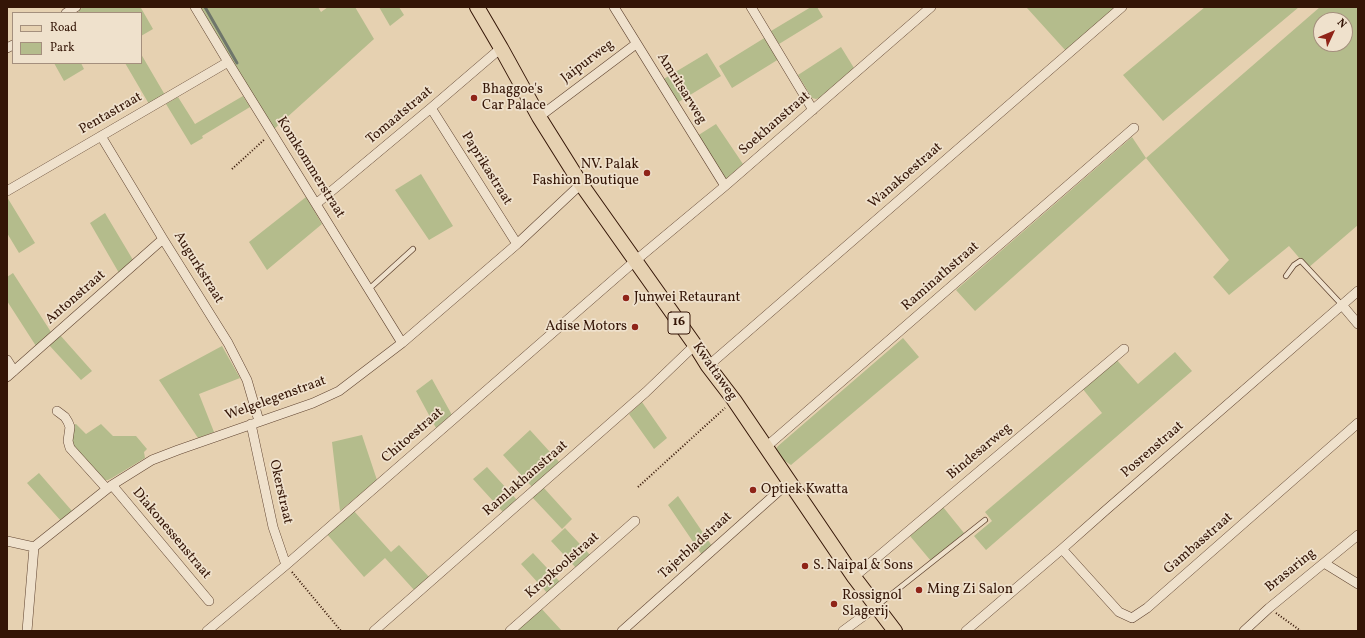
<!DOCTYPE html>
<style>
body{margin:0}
#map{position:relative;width:1365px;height:638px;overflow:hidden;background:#e6d1b1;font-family:Vollkorn,serif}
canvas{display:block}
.frame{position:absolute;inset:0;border:8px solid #341506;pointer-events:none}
.legend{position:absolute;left:12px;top:12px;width:130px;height:52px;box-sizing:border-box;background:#efe1cc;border:1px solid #a48f7d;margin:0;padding:5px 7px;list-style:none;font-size:12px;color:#341506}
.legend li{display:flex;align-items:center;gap:8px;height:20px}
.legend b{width:20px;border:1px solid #a48f7d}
.north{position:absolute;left:1313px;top:12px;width:40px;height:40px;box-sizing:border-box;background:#efe1cc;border:1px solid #a48f7d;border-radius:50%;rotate:46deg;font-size:11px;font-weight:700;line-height:16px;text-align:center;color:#341506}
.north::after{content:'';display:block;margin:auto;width:14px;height:18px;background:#8f2418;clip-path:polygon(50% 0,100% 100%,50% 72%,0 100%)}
</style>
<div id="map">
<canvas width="1365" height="638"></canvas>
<div class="frame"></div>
<ul class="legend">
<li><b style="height:5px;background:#e6d1b1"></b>Road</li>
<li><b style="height:11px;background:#b4bc8c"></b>Park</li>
</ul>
<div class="north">N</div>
</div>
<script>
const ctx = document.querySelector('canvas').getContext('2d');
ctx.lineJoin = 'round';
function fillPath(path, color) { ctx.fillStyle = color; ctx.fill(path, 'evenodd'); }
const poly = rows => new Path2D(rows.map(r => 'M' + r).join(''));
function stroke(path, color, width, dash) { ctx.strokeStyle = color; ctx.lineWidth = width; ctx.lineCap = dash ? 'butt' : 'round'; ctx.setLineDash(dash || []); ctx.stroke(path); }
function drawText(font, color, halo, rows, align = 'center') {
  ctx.font = font + ' Vollkorn,serif'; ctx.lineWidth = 3.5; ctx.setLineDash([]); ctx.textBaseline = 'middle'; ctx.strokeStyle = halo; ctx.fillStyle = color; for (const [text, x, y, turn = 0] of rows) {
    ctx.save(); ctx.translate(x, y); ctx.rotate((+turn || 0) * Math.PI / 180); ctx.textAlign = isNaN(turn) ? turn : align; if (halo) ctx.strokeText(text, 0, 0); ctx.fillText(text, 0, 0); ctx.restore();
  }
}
const green = poly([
 [84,7,142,7,141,8,153,29,141,36,141,13,80,13,78,10],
 [200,7,318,7,321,12,328,7,355,7,374,39,274,129],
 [379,7,399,7,404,15,390,26],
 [811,7,817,7,823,17,779,44,771,31],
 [1028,7,1117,7,1066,51,1027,8],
 [1205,7,1299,7,1163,121,1123,75],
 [1320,7,1358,7,1358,225,1308,268,1289,246,1229,295,1213,277,1229,260,1146,158,975,311,956,290,1132,137,1146,158],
 [1321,20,1345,20,1345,44,1321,44],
 [766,37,779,59,732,88,719,66],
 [841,47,854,68,819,98,816,99,812,98,798,75],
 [707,53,721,76,677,103,662,80],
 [141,54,165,95,149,104,125,63,141,63],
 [54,63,81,63,84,69,64,81],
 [243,96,250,107,202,136,203,138,191,145,166,104,178,97,195,124],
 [716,124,743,164,727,178,725,178,697,136],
 [421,174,453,226,429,240,395,190],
 [7,197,35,243,19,253,7,233],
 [306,197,322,224,267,270,249,242],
 [105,213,133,260,119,273,90,223],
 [13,273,51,332,36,346,7,301,7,277],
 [60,335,92,371,81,380,49,345],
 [903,338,919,357,791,465,780,458,776,449,778,446],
 [222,346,240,378,199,394,214,432,198,438,159,380],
 [1175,352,1192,371,986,550,974,536,992,521,985,512,1102,413,1082,388,1116,359,1138,384],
 [432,379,452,415,436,428,416,391],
 [642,402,667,438,654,449,629,414],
 [76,424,86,434,101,424,113,436,136,436,147,449,144,452,145,458,112,478,108,480,103,480,73,445,73,425],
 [530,430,560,463,533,488,503,455],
 [362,435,377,480,340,511,332,442],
 [487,467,517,500,503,512,473,479],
 [39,473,72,511,61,521,27,483],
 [543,487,572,519,562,529,532,497],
 [678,496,712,546,702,555,668,505],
 [943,507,964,533,931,561,910,536],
 [353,510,391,552,399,545,430,578,415,591,385,558,364,577,326,533],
 [565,528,591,556,577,569,551,541],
 [533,553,561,583,549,595,521,564],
 [540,607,562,631,514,631]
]);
const stream = poly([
 [205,7,237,63]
]);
const path = poly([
 [232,169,265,139],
 [638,487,725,408],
 [292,572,341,631],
 [1276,613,1301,631]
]);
const service = poly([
 [1286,276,1294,265,1300,261,1301,261,1342,305],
 [369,289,413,249],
 [878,605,985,520]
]);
const minor = poly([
 [195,7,228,62,402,343],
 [614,7,725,186],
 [751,7,813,110],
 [66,13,76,7],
 [7,48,13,45],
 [431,108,517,244],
 [539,117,636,44],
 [101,136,163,239,228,343,247,380,259,421],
 [7,191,228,62],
 [316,204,431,108,501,48],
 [1342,305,1358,324],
 [7,360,14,371],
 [708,366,1122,7],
 [7,377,163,239],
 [57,411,65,417,68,422,70,427,68,441,70,448,107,489],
 [251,424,273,527,286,565],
 [766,447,1134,128],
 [112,485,209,601],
 [7,541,34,547],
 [1062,549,1119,612,1132,618,1147,608,1358,423],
 [1324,563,1358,584],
 [854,577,1124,349],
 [27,631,34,547,112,485,152,460,178,450,313,403,339,391,402,343,517,244,581,184],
 [207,631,286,565,635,261,725,186,931,7],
 [374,631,646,392,695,345],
 [510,631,635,521],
 [622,631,789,482],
 [843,631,877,606],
 [966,631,1062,549,1106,510,1358,291],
 [1244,631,1269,608,1358,535]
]);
const primary = poly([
 [477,7,501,48,539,117,581,184,695,345,708,366,734,400,854,577,895,631]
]);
const markers = [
 [474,98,4,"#8f2418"],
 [647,173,4,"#8f2418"],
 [626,298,4,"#8f2418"],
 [635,327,4,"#8f2418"],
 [753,490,4,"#8f2418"],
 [805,566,4,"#8f2418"],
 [919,590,4,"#8f2418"],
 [834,604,4,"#8f2418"]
];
const shields = [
 [679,323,22]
];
const shieldNames = [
 ["16",679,323]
];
const streetNames = [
 ["Jaipurweg",588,62,-37],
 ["Amritsarweg",681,89,58],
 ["Pentastraat",111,114,-30],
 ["Tomaatstraat",400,116,-40],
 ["Soekhanstraat",775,124,-41],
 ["Komkommerstraat",310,168,58],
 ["Paprikastraat",486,169,58],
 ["Wanakoestraat",906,176,-41],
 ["Augurkstraat",198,268,58],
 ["Raminathstraat",941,277,-41],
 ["Antonstraat",76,298,-41],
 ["Kwattaweg",714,372,55],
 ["Welgelegenstraat",276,399,-20],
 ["Chitoestraat",413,436,-41],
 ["Posrenstraat",1153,450,-41],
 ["Bindesarweg",980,452,-40],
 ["Ramlakhanstraat",526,479,-41],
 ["Okerstraat",280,492,77],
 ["Diakonessenstraat",171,534,50],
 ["Gambasstraat",1199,544,-41],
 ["Tajerbladstraat",696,546,-42],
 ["Kropkoolstraat",563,566,-41],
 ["Brasaring",1291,571,-39]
];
const poiNames = [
 ["Bhaggoe's",482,90],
 ["Car Palace",482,106],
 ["NV. Palak",639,165,"right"],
 ["Fashion Boutique",639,181,"right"],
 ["Junwei Retaurant",634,298],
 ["Adise Motors",627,327,"right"],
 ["Optiek Kwatta",761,490],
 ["S. Naipal & Sons",813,566],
 ["Ming Zi Salon",927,590],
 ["Rossignol",842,596],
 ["Slagerij",842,612]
];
fillPath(green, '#b4bc8c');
stroke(stream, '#6f766b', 3);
stroke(service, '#604431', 6);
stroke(minor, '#604431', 10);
stroke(primary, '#341506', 16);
stroke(path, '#341506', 2, [1, 2]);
stroke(service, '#efe1cc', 4.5);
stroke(minor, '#efe1cc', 9);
stroke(primary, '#e6d1b1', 14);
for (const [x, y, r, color] of markers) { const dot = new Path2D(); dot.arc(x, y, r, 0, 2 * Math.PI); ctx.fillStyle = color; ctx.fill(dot); stroke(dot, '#efe1cc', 1.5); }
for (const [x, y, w] of shields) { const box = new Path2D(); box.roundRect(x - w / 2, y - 11, w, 22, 3); ctx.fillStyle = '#efe1cc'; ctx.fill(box); stroke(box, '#341506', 1); }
drawText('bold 13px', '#341506', null, shieldNames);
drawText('14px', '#341506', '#efe1cc', streetNames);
drawText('14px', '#341506', '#efe1cc', poiNames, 'left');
</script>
